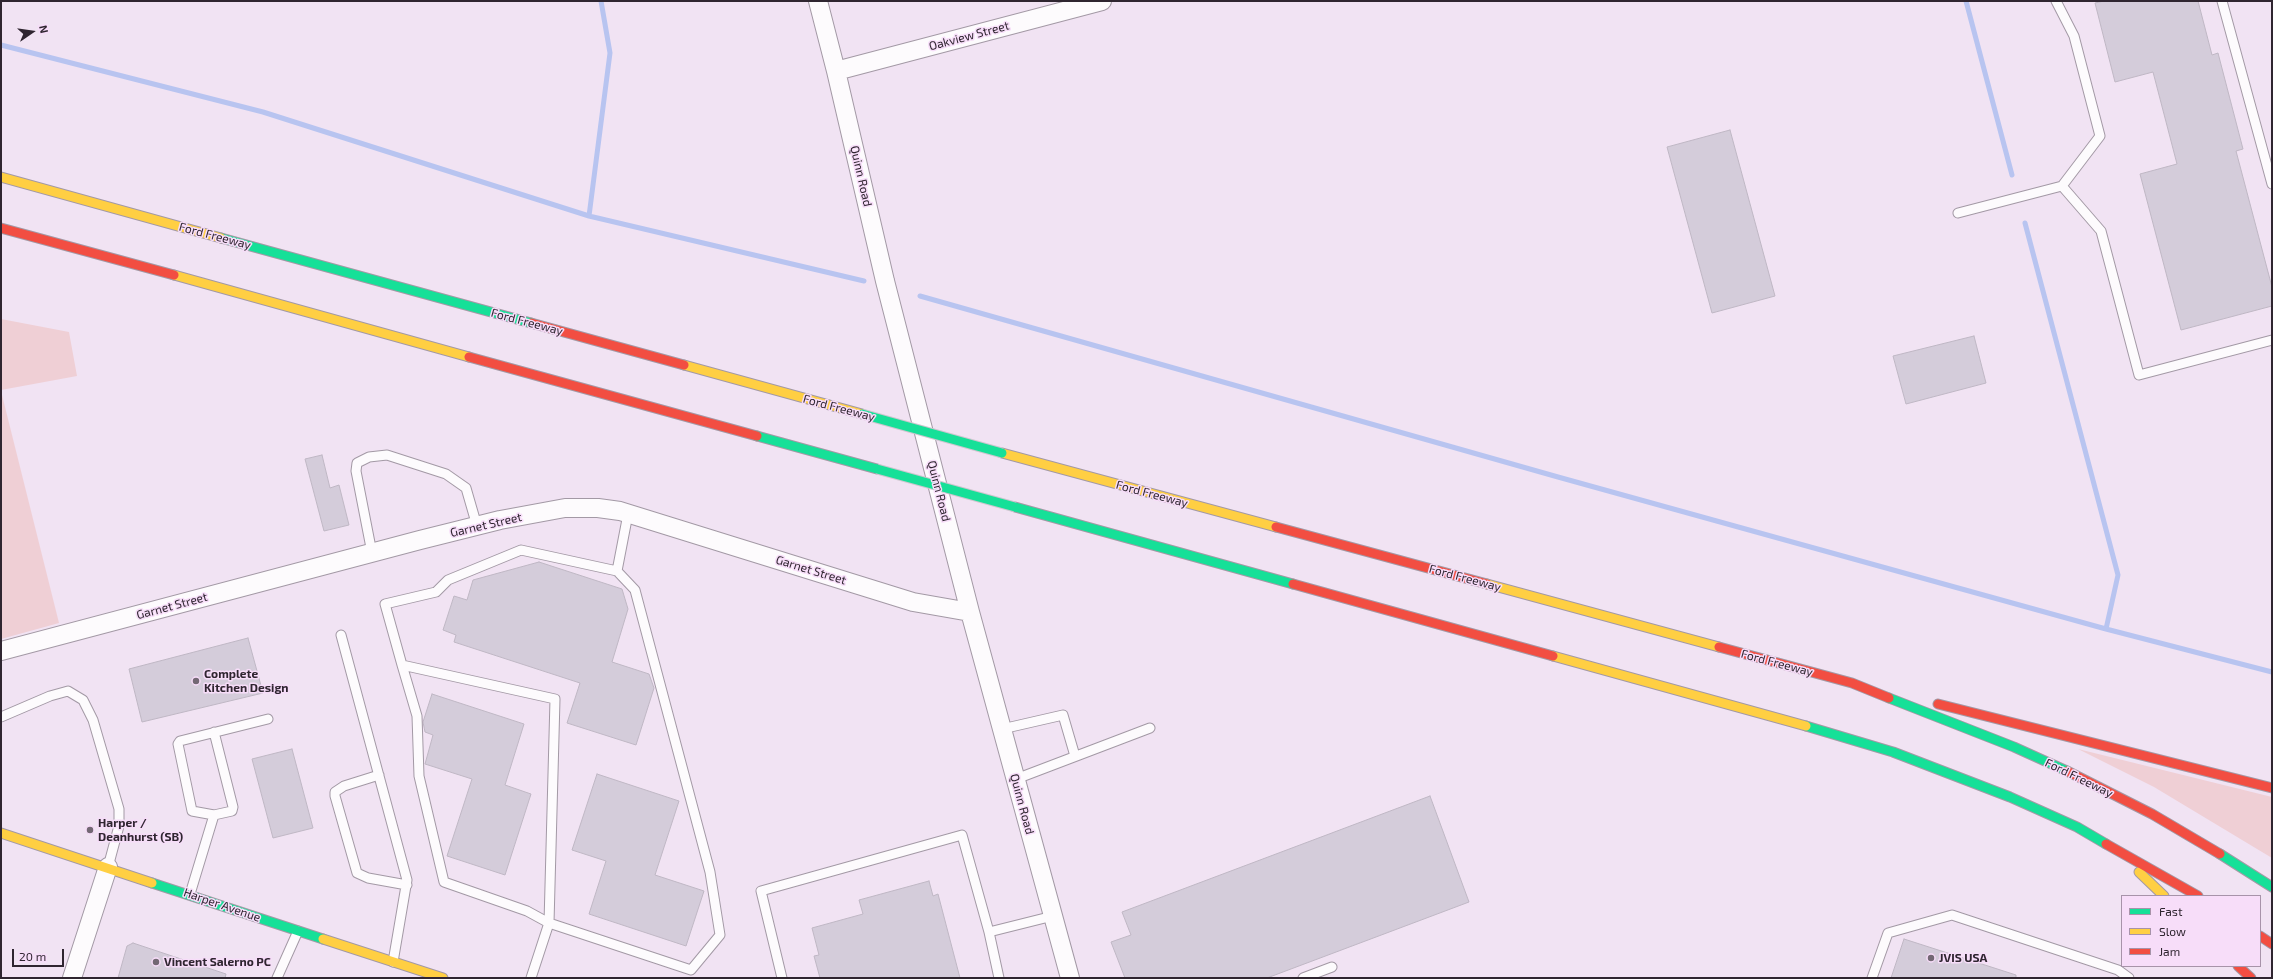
<!DOCTYPE html>
<style>
body{margin:0}
#map{position:relative;width:2273px;height:979px;overflow:hidden;background:#f1e3f3;font-family:"Exo 2",sans-serif}
canvas{display:block}
.frame{position:absolute;inset:0;border:2px solid #2f2530;pointer-events:none}
.legend{position:absolute;left:2121px;top:895px;width:140px;height:72px;box-sizing:border-box;background:#f7ddf9;border:1px solid #a793a9;margin:0;padding:5px 7px;list-style:none;font-size:12px;color:#2f2530}
.legend li{display:flex;align-items:center;gap:8px;height:20px}
.legend b{width:20px;border:1px solid #a793a9}
.north{position:absolute;left:12px;top:12px;width:40px;height:40px;-webkit-text-stroke:3px #f7ddf9;paint-order:stroke;rotate:77deg;font-size:11px;font-weight:700;line-height:16px;text-align:center;color:#2f2530}
.north::after{content:'';display:block;margin:auto;width:14px;height:18px;background:#2f2530;clip-path:polygon(50% 0,100% 100%,50% 72%,0 100%)}
.scale{position:absolute;left:12px;top:949px;width:52px;height:18px;box-sizing:border-box;border:2px solid #2f2530;border-top:0;padding-left:5px;font-size:12px;line-height:14px;white-space:nowrap;color:#2f2530;-webkit-text-stroke:3px #f7ddf9;paint-order:stroke}
</style>
<div id="map">
<canvas width="2273" height="979"></canvas>
<div class="frame"></div>
<ul class="legend">
<li><b style="height:5px;background:#16e098"></b>Fast</li>
<li><b style="height:5px;background:#ffcf43"></b>Slow</li>
<li><b style="height:5px;background:#f24e42"></b>Jam</li>
</ul>
<div class="north">N</div>
<div class="scale">20 m</div>
</div>
<script>
const ctx = document.querySelector('canvas').getContext('2d');
ctx.lineJoin = 'round';
function fillPath(path, color) { ctx.fillStyle = color; ctx.fill(path, 'evenodd'); }
const poly = rows => new Path2D(rows.map(r => 'M' + r).join(''));
function stroke(path, color, width, dash) { ctx.strokeStyle = color; ctx.lineWidth = width; ctx.lineCap = dash ? 'butt' : 'round'; ctx.setLineDash(dash || []); ctx.stroke(path); }
function drawText(font, color, halo, rows, align = 'center') {
  ctx.font = font + ' "Exo 2",sans-serif'; ctx.lineWidth = 3; ctx.setLineDash([]); ctx.textBaseline = 'middle'; ctx.strokeStyle = halo; ctx.fillStyle = color; for (const [text, x, y, turn = 0] of rows) {
    ctx.save(); ctx.translate(x, y); ctx.rotate((+turn || 0) * Math.PI / 180); ctx.textAlign = isNaN(turn) ? turn : align; if (halo) ctx.strokeText(text, 0, 0); ctx.fillText(text, 0, 0); ctx.restore();
  }
}
const green = poly([
 [1,319,69,332,77,376,1,390],
 [1,391,59,623,1,639],
 [2078,749,2272,797,2272,858,2154,787]
]);
const stream = poly([
 [1966,1,2012,175],
 [1,45,263,112,589,216,864,281],
 [589,216,610,53,601,1],
 [2025,223,2118,575,2106,629],
 [920,296,1558,477,2106,629,2272,672]
]);
const building = poly([
 [2104,1,2198,1,2212,55,2218,53,2243,149,2236,151,2272,287,2272,306,2181,330,2140,174,2177,164,2153,72,2115,82,2095,3,2104,1],
 [1730,130,1775,296,1712,313,1667,147,1730,130],
 [1974,336,1986,383,1906,404,1893,356,1974,336],
 [322,455,330,488,339,485,349,525,324,531,305,459,322,455],
 [539,562,622,589,628,609,612,662,649,674,654,688,636,745,567,723,580,683,454,642,456,635,443,630,454,596,467,600,473,580,539,562],
 [248,638,263,693,142,722,129,669,248,638],
 [432,694,524,724,505,785,531,794,505,875,447,856,472,779,425,764,433,735,425,732,423,722,432,694],
 [292,749,313,828,273,838,252,759,292,749],
 [597,774,679,801,655,875,704,891,686,946,589,914,606,861,572,850,597,774],
 [1430,796,1469,902,1267,978,1125,978,1111,942,1131,935,1122,912,1430,796],
 [929,881,933,896,938,894,960,978,820,978,814,956,819,955,812,928,863,914,859,900,929,881],
 [1904,939,2016,975,2016,978,1891,978,1904,939],
 [133,943,226,974,225,978,118,978,127,946,133,943]
]);
const lane = poly([
 [2222,1,2272,184],
 [2062,186,2101,231,2139,375,2272,340],
 [1958,213,2062,186,2100,136,2074,36,2056,1],
 [372,553,356,471,357,463,369,457,387,455,446,474,466,488,477,526],
 [341,635,407,880,393,962],
 [402,665,555,699,549,923,527,911,444,882,419,776,417,716,402,665,385,604,436,592,448,580,521,550,617,571],
 [1,717,50,696,68,691,83,700,93,720,119,809,119,826,108,867],
 [1002,729,1063,715,1075,756],
 [214,732,233,807,232,811,214,815],
 [379,775,344,786,335,792,335,796,357,873,368,878,407,885],
 [1016,779,1150,728],
 [190,894,214,815,192,811,178,744,180,741,268,719],
 [989,932,1053,916],
 [277,978,298,931],
 [531,978,549,923,691,970,720,935,710,872,635,590,617,571,628,514],
 [782,978,761,891,962,835,989,932,999,978],
 [1303,978,1332,967],
 [1872,978,1888,933,1952,915,2118,970,2129,978]
]);
const street = poly([
 [818,1,836,71,885,281,970,612,1070,978],
 [836,71,1102,1],
 [1,651,420,540,500,520,565,508,598,508,620,511,913,602,970,612],
 [72,978,108,867]
]);
const fast = poly([
 [221,238,531,323],
 [757,436,877,469],
 [1015,507,1293,584],
 [1889,698,2014,747,2067,771],
 [1806,726,1893,752,2010,797,2077,827,2106,844],
 [2220,854,2272,887],
 [152,883,323,939]
]);
const slow = poly([
 [1,177,221,238],
 [174,275,469,357],
 [684,365,862,414],
 [1002,453,1276,527],
 [1487,584,1719,647],
 [1553,656,1806,726],
 [1,833,152,883],
 [2139,872,2164,896],
 [323,939,443,978]
]);
const jam = poly([
 [1,228,174,275],
 [531,323,684,365],
 [469,357,757,436],
 [1276,527,1487,584],
 [1293,584,1553,656],
 [1719,647,1852,683,1889,698],
 [1938,704,2272,788],
 [2067,771,2152,814,2220,854],
 [2106,844,2198,896],
 [2260,936,2272,944],
 [2238,966,2251,978]
]);
const fastBridge = poly([
 [862,414,1002,453],
 [877,469,1015,507]
]);
const markers = [
 [196,681,4,"#736874"],
 [90,830,4,"#736874"],
 [1931,958,4,"#736874"],
 [156,962,4,"#736874"]
];
const streetNames = [
 ["Oakview Street",969,36,-15],
 ["Quinn Road",861,176,77],
 ["Ford Freeway",215,236,15],
 ["Ford Freeway",527,322,15],
 ["Ford Freeway",839,408,15],
 ["Quinn Road",939,491,76],
 ["Ford Freeway",1152,494,15],
 ["Garnet Street",486,525,-13],
 ["Garnet Street",811,570,17],
 ["Ford Freeway",1465,578,15],
 ["Garnet Street",172,606,-15],
 ["Ford Freeway",1777,663,15],
 ["Ford Freeway",2079,778,26],
 ["Quinn Road",1022,804,75],
 ["Harper Avenue",222,905,19]
];
const poiNames = [
 ["Complete",204,674],
 ["Kitchen Design",204,688],
 ["Harper /",98,823],
 ["Deanhurst (SB)",98,837],
 ["JVIS USA",1939,958],
 ["Vincent Salerno PC",164,962]
];
fillPath(green, '#efcfd5');
stroke(stream, '#b8c4f0', 5);
fillPath(building, '#d4ccda');
stroke(building, '#bfb7c4', 1);
stroke(lane, '#a399a5', 11);
stroke(street, '#a399a5', 20);
stroke(fast, '#a399a5', 11);
stroke(slow, '#a399a5', 11);
stroke(jam, '#a399a5', 11);
stroke(lane, '#fdfbfd', 9);
stroke(street, '#fdfbfd', 18);
stroke(fast, '#16e098', 9);
stroke(slow, '#ffcf43', 9);
stroke(jam, '#f24e42', 9);
stroke(fastBridge, '#cdc5ce', 11, []);
stroke(fastBridge, '#16e098', 9);
for (const [x, y, r, color] of markers) { const dot = new Path2D(); dot.arc(x, y, r, 0, 2 * Math.PI); ctx.fillStyle = color; ctx.fill(dot); stroke(dot, '#f7ddf9', 1.5); }
drawText('12px', '#2f2530', '#f7ddf9', streetNames);
drawText('bold 12px', '#2f2530', '#f7ddf9', poiNames, 'left');
</script>
